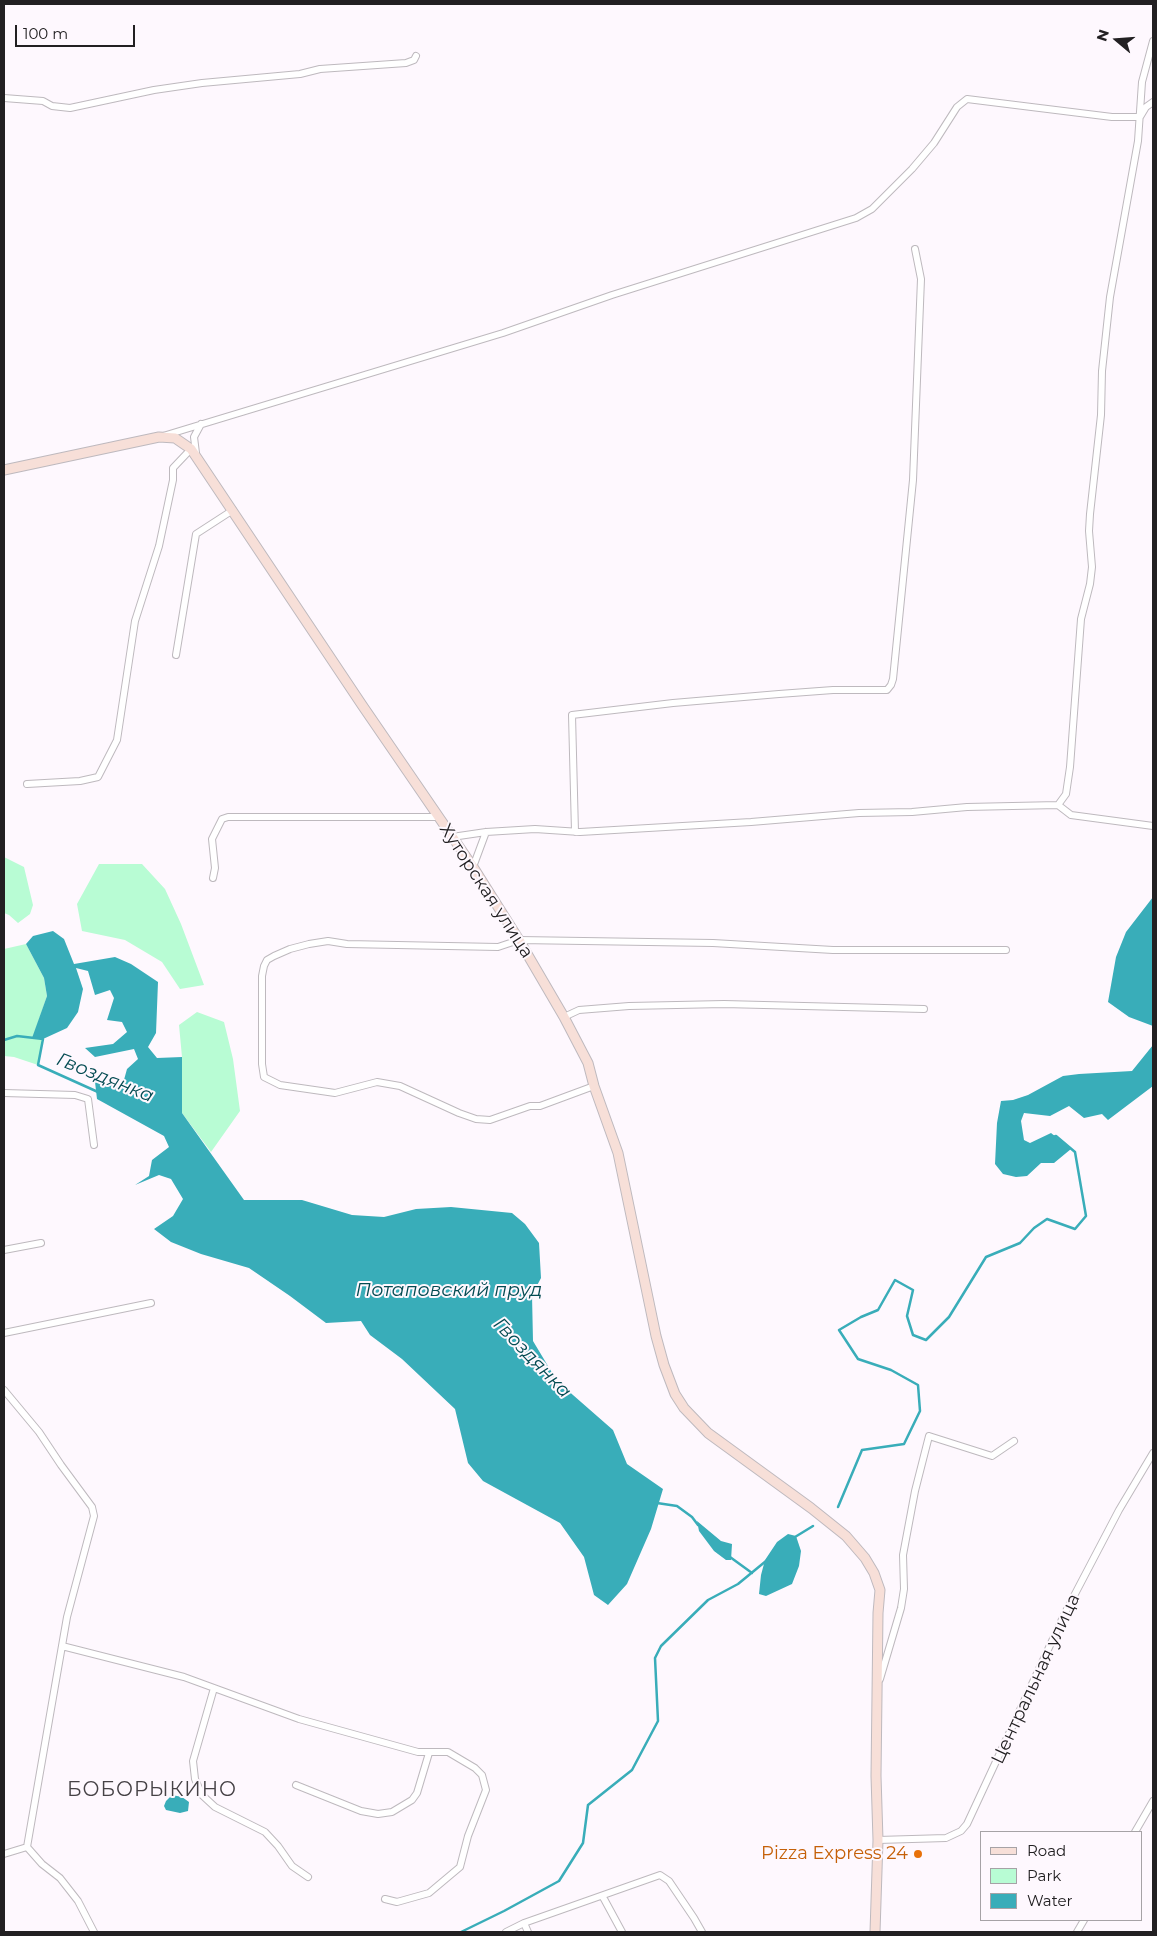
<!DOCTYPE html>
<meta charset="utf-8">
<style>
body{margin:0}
#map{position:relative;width:1157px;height:1936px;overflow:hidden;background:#fef8fe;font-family:Montserrat,sans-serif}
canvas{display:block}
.frame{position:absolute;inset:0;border:5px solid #222022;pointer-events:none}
.legend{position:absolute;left:980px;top:1831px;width:162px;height:90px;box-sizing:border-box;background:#fef8fe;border:1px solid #a6a2a6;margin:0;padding:6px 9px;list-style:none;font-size:15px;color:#222022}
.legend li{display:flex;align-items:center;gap:10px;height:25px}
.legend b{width:25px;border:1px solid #a6a2a6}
.north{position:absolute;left:1092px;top:15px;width:50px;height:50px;-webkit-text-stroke:4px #fef8fe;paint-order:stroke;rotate:288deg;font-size:14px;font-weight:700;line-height:20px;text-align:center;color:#222022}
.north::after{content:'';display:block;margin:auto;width:18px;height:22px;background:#222022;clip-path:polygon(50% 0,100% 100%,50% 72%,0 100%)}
.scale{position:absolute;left:15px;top:25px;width:120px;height:22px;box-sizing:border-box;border:2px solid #222022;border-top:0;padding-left:6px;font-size:15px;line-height:18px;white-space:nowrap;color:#222022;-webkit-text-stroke:4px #fef8fe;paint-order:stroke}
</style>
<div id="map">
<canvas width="1157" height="1936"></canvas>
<div class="frame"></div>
<ul class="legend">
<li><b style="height:6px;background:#f7dfd8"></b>Road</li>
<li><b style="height:14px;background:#b8fcd4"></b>Park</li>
<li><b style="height:14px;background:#39adb9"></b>Water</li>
</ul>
<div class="north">N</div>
<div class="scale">100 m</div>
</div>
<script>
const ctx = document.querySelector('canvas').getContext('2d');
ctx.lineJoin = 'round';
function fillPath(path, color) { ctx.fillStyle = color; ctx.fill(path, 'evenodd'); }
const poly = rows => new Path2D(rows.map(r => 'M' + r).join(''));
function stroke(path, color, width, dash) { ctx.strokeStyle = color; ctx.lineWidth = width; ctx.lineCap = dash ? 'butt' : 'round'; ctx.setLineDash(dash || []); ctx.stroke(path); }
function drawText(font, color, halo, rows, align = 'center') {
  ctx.font = font + ' Montserrat,sans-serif'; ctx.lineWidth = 4; ctx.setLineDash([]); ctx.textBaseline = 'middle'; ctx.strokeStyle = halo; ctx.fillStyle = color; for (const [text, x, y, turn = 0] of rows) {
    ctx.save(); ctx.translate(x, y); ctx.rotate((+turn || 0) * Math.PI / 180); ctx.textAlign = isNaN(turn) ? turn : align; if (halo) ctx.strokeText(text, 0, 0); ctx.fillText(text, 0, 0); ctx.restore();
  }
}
const green = poly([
 [4,857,24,867,33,905,30,914,18,923,9,915,4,913],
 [99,864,142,864,165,889,181,924,204,985,180,989,162,962,125,940,82,931,77,904],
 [26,944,44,978,47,996,33,1037,43,1039,38,1065,14,1057,4,1056,4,949],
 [197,1012,224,1022,233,1059,240,1111,211,1152,182,1113,182,1057,179,1025]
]);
const water = poly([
 [1153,897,1153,1026,1129,1017,1108,1002,1116,957,1126,932],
 [53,931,64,939,74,964,115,957,131,964,158,982,156,1033,148,1047,157,1058,182,1057,182,1113,244,1200,302,1200,352,1215,384,1217,416,1209,451,1207,512,1213,525,1224,539,1243,541,1278,532,1295,533,1341,557,1381,613,1430,627,1464,663,1489,651,1529,627,1584,608,1605,594,1595,584,1557,560,1523,483,1481,468,1463,455,1409,402,1359,370,1335,361,1321,326,1323,290,1296,249,1268,201,1254,171,1242,154,1229,173,1216,183,1199,171,1179,159,1175,135,1185,149,1176,152,1160,169,1147,164,1136,97,1099,95,1082,122,1087,127,1069,138,1059,134,1049,95,1057,85,1048,113,1044,127,1032,122,1022,107,1020,114,998,110,990,95,995,88,971,76,968,83,989,78,1012,67,1028,43,1039,32,1038,47,996,44,978,26,944,33,936],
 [1153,1045,1153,1086,1108,1120,1102,1114,1084,1118,1069,1106,1050,1116,1024,1113,1021,1121,1024,1140,1030,1143,1051,1133,1071,1149,1054,1163,1041,1163,1027,1176,1016,1177,1003,1174,995,1164,997,1123,1001,1101,1013,1100,1028,1095,1063,1076,1079,1074,1132,1071],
 [697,1521,721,1541,732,1544,731,1560,726,1560,714,1551,699,1531],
 [788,1534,796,1536,801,1551,799,1566,792,1584,766,1596,759,1594,761,1575,765,1560,777,1542],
 [172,1795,182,1797,189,1802,188,1811,180,1813,166,1810,164,1806,166,1801]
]);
const stream = poly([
 [4,1040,17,1036,43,1039,38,1065,98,1092],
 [657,1503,677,1506,692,1517,698,1525],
 [838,1507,862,1450,904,1444,920,1411,918,1385,891,1370,858,1359,839,1330,861,1317,878,1310,895,1280,913,1290,907,1316,913,1335,926,1340,949,1317,986,1257,1020,1243,1034,1228,1047,1219,1075,1229,1086,1216,1075,1152,1056,1136,1053,1137],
 [795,1537,813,1526],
 [730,1557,752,1573],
 [461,1932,504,1911,559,1881,583,1843,588,1805,632,1770,658,1721,655,1658,661,1646,708,1600,738,1584,766,1561]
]);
const minor = poly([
 [4,98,43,101,52,106,70,108,154,90,202,83,300,74,320,69,406,63,414,60,416,56],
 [163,436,503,333,612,295,856,218,872,209,912,169,934,143,957,107,967,99,1112,117,1140,117,1146,107,1153,102],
 [196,453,194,437,201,424],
 [176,655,196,534,233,510],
 [27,784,80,781,98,777,117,740,135,621,159,546,173,480,173,468,191,449],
 [1058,805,1071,815,1153,826],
 [575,832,572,715,673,703,779,694,833,690,887,690,891,685,893,679,913,480,921,279,915,249],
 [452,837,486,832,535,829,580,832,751,822,859,813,912,812,967,807,1058,805,1066,794,1070,767,1081,619,1090,584,1092,567,1089,531,1090,514,1101,415,1102,371,1110,297,1138,141,1142,82,1153,41],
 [473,867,486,832],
 [213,878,215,868,212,839,222,819,228,817,437,817],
 [564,1017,579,1010,629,1006,724,1004,924,1009],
 [594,1086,540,1106,530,1106,490,1120,476,1119,459,1113,400,1086,377,1082,335,1093,280,1085,264,1077,262,1064,262,976,264,966,267,960,274,956,290,949,309,944,328,941,347,944,498,947,519,940,713,943,833,950,1006,950],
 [4,1093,75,1095,88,1099,94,1145],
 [4,1250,41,1243],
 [4,1333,151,1303],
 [4,1390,39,1432,61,1465,92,1507,94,1516,67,1617,27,1847,4,1854],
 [62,1646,184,1677,299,1719,418,1752,448,1752,475,1768,482,1775,486,1790,468,1836,460,1867,429,1893,397,1902,385,1899],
 [880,1679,901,1608,904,1589,903,1555,915,1491,929,1436,992,1456,1014,1441],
 [214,1688,193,1761,195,1779,202,1795,215,1807,265,1832,278,1846,292,1866,308,1877],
 [296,1785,361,1811,378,1814,392,1812,412,1800,417,1793,429,1753],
 [1135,1832,1153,1801],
 [878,1840,946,1838,961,1831,967,1824,1065,1613,1119,1510,1153,1453],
 [27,1847,42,1864,60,1878,78,1901,94,1932],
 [603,1897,622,1932],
 [524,1923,528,1932],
 [506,1932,524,1923,660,1875,669,1881,694,1918,702,1932],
 [1077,1932,1084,1920]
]);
const secondary = poly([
 [4,470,159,437,175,438,191,449,362,705,473,867,519,940,564,1017,588,1063,594,1086,618,1153,656,1336,664,1365,675,1394,684,1408,708,1433,811,1508,846,1536,865,1558,874,1573,880,1590,878,1613,876,1776,878,1840,875,1932]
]);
const markers = [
 [918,1854,5,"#e8710a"]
];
const streetNames = [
 ["Хуторская улица",486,891,57],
 ["Центральная улица",1036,1679,-65]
];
const foodNames = [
 ["Pizza Express 24",908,1854]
];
const waterNames = [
 ["Гвоздянка",105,1078,22],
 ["Потаповский пруд",449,1290],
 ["Гвоздянка",532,1358,46]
];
const quarterNames = [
 ["БОБОРЫКИНО",152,1790]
];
fillPath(green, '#b8fcd4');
fillPath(water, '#39adb9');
stroke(stream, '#39adb9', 2.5);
stroke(minor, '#beb9be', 8);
stroke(secondary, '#beb9be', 11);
stroke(minor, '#fff', 6);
stroke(secondary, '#f7dfd8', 9);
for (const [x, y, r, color] of markers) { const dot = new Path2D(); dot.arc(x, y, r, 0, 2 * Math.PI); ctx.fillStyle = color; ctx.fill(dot); stroke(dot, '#fef8fe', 2); }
drawText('18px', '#222022', '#fef8fe', streetNames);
drawText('18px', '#c56008', '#fef8fe', foodNames, 'right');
drawText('italic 19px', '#044b52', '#fef8fe', waterNames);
ctx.letterSpacing = '1px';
drawText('20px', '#464246', '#fef8fe', quarterNames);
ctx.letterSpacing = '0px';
</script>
